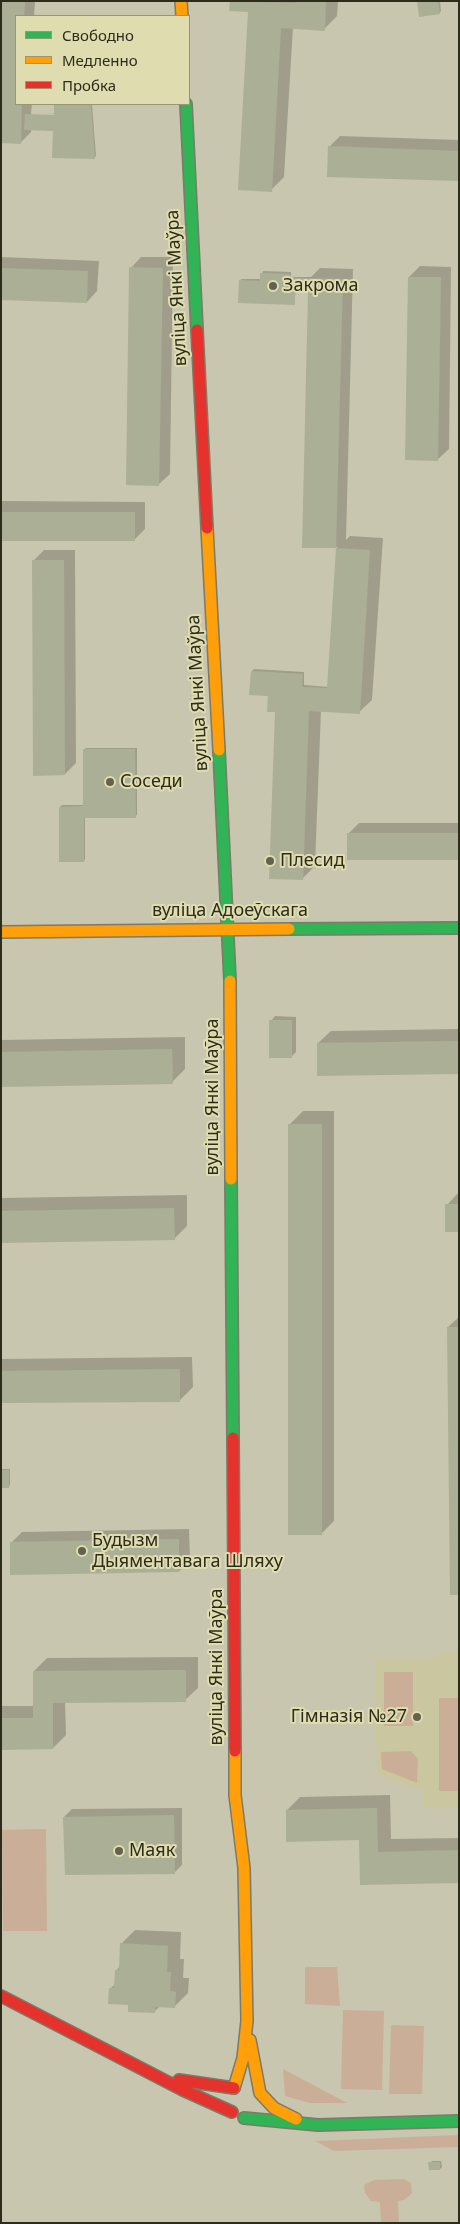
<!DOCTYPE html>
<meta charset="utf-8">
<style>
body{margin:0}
#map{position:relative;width:460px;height:2224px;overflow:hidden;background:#c8c6ae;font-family:"Noto Sans",sans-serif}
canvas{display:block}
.frame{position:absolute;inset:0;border:2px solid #2d2c1b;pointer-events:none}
.legend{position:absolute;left:15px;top:15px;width:175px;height:90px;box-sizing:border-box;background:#dfdcb0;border:1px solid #989674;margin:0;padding:6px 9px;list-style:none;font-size:15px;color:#2d2c1b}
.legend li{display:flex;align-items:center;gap:10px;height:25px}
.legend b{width:25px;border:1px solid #989674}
</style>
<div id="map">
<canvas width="460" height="2224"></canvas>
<div class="frame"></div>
<ul class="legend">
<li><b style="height:6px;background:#30b455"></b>Свободно</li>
<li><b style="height:6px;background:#ff9f0a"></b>Медленно</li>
<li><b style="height:6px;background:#e5322d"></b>Пробка</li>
</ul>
</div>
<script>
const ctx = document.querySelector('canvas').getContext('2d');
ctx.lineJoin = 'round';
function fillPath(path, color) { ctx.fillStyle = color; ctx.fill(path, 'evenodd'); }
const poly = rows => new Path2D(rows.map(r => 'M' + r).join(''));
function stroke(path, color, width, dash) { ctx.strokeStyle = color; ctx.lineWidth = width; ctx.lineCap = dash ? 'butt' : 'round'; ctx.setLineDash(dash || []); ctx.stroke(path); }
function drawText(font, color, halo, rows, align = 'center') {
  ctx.font = font + ' "Noto Sans",sans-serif'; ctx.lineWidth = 4; ctx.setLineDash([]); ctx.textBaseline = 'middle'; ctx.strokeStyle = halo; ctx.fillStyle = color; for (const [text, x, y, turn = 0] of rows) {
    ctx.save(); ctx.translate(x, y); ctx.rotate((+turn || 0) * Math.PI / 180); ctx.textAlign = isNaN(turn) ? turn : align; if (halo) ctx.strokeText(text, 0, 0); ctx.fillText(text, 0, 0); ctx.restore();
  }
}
const built = poly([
 [441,1652,459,1652,459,1807,424,1808,423,1790,376,1775,375,1658,428,1659]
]);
const green = poly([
 [384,1672,413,1672,413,1726,384,1726],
 [439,1698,459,1698,459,1791,439,1791],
 [411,1751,418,1759,417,1783,382,1769,381,1752],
 [46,1829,47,1931,3,1931,2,1830],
 [305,1967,337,1967,340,2006,305,2004],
 [343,2010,384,2011,382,2090,341,2089],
 [391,2025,424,2026,422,2094,389,2094],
 [283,2069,347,2103,310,2103,285,2096],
 [459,2135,459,2147,334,2151,315,2141],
 [404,2179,411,2183,412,2193,404,2200,398,2201,399,2223,381,2223,380,2202,371,2201,365,2193,364,2185,374,2180]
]);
const shadow = poly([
 [1,1,35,1,34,16,16,16,16,104,32,104,31,113,55,114,55,104,92,104,96,156,95,157,54,130,31,129,31,132,20,143],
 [31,113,60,114,60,116,31,116],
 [231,1,338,1,337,16,324,29,293,27,284,177,271,190,250,11],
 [418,1,440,1,441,11,439,13],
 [340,136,459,140,459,180,329,147],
 [1,257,99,261,97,291,87,302,1,299],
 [141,257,173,257,170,474,159,484,131,268],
 [420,266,451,267,449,449,438,459,409,277],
 [320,268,353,269,346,540,350,536,383,538,372,700,359,712,321,710,315,866,302,879,276,713,269,695,251,694,252,671,254,669,304,672,304,685,329,687,337,547,303,546,309,288,296,290,294,303,240,280,242,279,261,279,263,271,291,272,291,277,311,277],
 [1,501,145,502,145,529,134,540,1,540],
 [44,550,75,550,76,763,65,774,33,561],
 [86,748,137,748,137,815,135,816,85,817,85,859,84,861,60,807,62,805,85,805,84,750],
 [359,823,459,823,459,859,348,834],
 [275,1016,296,1017,296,1052,292,1056,271,1021],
 [459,1029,459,1073,318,1043,331,1031],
 [185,1037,185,1069,172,1082,1,1085,1,1040],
 [303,1111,334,1111,334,1521,321,1534,290,1124],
 [457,1194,459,1194,459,1231,447,1205],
 [187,1195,187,1226,174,1239,1,1241,1,1198],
 [459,1317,459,1594,448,1327],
 [192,1357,193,1387,180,1400,1,1402,1,1359],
 [1,1469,10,1469,10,1485,8,1487,1,1487],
 [189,1529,190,1560,179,1571,11,1543,22,1532],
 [198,1657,198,1688,185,1700,65,1701,66,1735,53,1748,1,1748,1,1706,34,1706,34,1671,47,1658],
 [390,1795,391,1839,459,1838,459,1881,361,1884,360,1839,287,1810,300,1797],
 [182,1808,182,1865,174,1873,64,1817,72,1809],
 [135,1930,181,1932,180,1959,184,1959,183,1978,189,1978,188,1993,174,2007,160,2006,154,2012,130,2004,110,1989,115,1984,116,1971,120,1966,121,1944],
 [432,2161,441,2161,442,2167,440,2169,430,2163]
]);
const building = poly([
 [1,1,25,1,24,16,16,16,16,104,22,104,21,144,1,143],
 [230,1,296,3,297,1,326,1,325,31,281,28,272,192,238,190,248,12,229,11],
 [417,1,438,1,440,14,419,17],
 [54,104,91,104,95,159,52,158,53,131,24,130,25,114,54,115],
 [328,146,459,151,459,181,327,177],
 [129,267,163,268,159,486,126,485],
 [1,268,88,271,87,303,1,300],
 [260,273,290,274,290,278,343,279,336,548,302,548,308,291,295,291,295,305,238,303,239,280,260,281],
 [408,277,441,277,438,461,405,460],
 [1,512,135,512,135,541,1,541],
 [336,548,370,550,360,714,309,711,303,880,269,879,275,712,267,712,268,696,249,695,251,671,303,674,302,687,327,688],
 [32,560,64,560,65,775,33,776],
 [83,749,135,749,136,818,84,818,84,862,59,862,59,807,83,806],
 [347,833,459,833,459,860,347,860],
 [269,1020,292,1020,292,1058,269,1058],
 [459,1041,459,1074,317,1076,317,1043],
 [172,1049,173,1084,1,1087,1,1052],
 [288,1124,322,1124,322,1535,288,1535],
 [445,1204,459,1204,459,1232,445,1232],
 [174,1208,175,1240,1,1243,1,1211],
 [447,1327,459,1327,459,1595,450,1595],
 [180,1369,180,1402,1,1403,1,1371],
 [1,1470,9,1470,9,1488,1,1488],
 [179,1539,179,1572,10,1575,10,1542],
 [186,1670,186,1702,53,1703,53,1749,1,1750,1,1718,33,1718,33,1671],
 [377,1808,378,1852,459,1850,459,1883,360,1885,359,1840,286,1842,286,1810],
 [174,1815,175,1874,65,1875,63,1817],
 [120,1943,168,1946,167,1972,171,1972,170,1991,176,1992,175,2008,155,2007,155,2013,128,2012,128,2005,108,2004,109,1988,114,1988,115,1970,119,1970],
 [428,2162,440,2162,440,2170,429,2170]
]);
const fast = poly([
 [186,104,197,330],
 [219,750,230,981],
 [289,929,459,928],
 [231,1179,233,1438],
 [244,2118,318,2125,459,2121]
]);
const slow = poly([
 [181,1,182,16],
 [207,528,219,750],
 [1,932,289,929],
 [230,981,231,1179],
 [250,2040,260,2093,274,2108,296,2119],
 [234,2088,243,2058,247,2021,244,1868,235,1795,235,1751]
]);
const jam = poly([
 [197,330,207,528],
 [233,1438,235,1751],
 [1,1996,183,2090,232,2112],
 [179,2080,234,2088]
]);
const markers = [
 [273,286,5,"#63624e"],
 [110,782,5,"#63624e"],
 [270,861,5,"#63624e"],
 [82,1551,5,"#63624e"],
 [417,1717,5,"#63624e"],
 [119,1851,5,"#63624e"]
];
const poiNames = [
 ["Закрома",283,286],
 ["Соседи",120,782],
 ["Плесид",280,861],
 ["Будызм",92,1541],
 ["Дыяментавага Шляху",92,1562],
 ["Гімназія №27",407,1717,"right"],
 ["Маяк",129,1851]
];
const streetNames = [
 ["вуліца Янкі Маўра",177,288,-93],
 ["вуліца Янкі Маўра",198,693,-93],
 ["вуліца Адоеўскага",230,911],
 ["вуліца Янкі Маўра",213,1097,-90],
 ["вуліца Янкі Маўра",217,1667,-90]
];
fillPath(built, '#cac7a0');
fillPath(green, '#cbae97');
fillPath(shadow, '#0003');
fillPath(building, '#abaf96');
stroke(fast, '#7c7a68', 14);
stroke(slow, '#7c7a68', 14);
stroke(jam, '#7c7a68', 14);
stroke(fast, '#30b455', 11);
stroke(slow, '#ff9f0a', 11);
stroke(jam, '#e5322d', 11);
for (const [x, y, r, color] of markers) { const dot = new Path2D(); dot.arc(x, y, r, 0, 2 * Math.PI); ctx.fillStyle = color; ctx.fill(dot); stroke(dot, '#dfdcb0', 2); }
drawText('18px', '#2d2c1b', '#dfdcb0', poiNames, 'left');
drawText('18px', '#2d2c1b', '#dfdcb0', streetNames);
</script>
